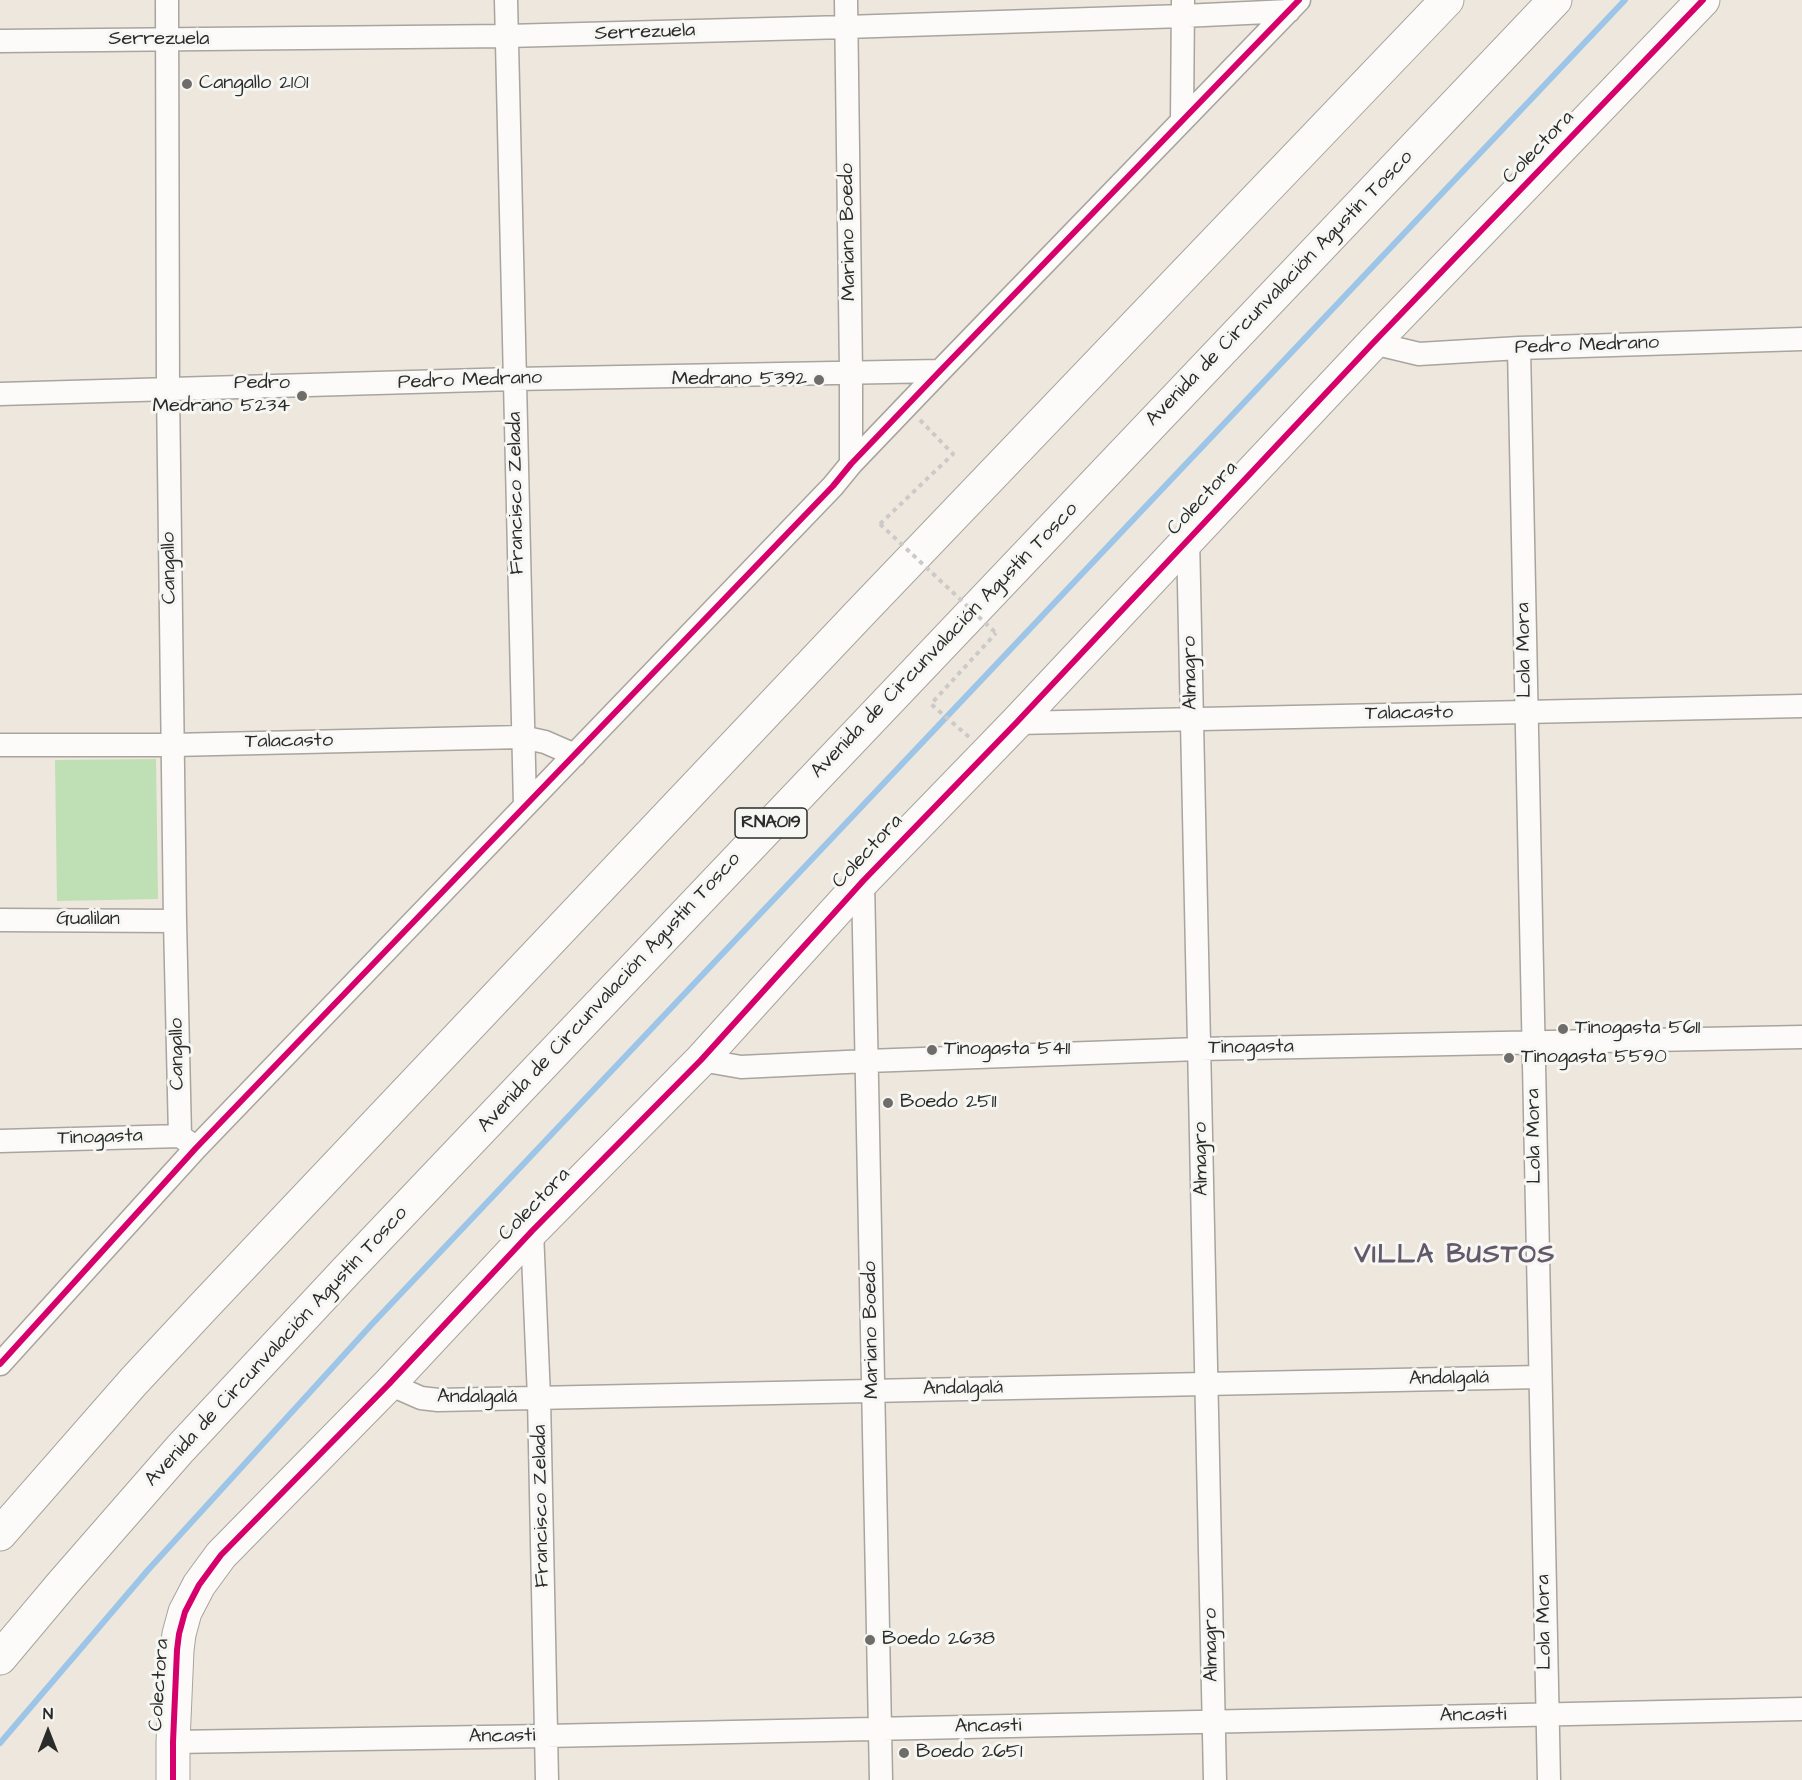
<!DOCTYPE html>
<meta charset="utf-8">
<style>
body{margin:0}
#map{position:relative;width:1802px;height:1780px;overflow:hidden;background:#eee7dd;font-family:"Architects Daughter",sans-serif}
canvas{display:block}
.north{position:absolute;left:18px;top:1702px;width:60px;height:60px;-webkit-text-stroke:4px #f6f6f2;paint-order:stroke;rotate:0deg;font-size:16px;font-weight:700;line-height:24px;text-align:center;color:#2b2b2b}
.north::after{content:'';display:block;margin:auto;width:21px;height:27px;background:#2b2b2b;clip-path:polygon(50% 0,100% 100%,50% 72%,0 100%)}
</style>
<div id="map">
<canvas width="1802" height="1780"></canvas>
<div class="north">N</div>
</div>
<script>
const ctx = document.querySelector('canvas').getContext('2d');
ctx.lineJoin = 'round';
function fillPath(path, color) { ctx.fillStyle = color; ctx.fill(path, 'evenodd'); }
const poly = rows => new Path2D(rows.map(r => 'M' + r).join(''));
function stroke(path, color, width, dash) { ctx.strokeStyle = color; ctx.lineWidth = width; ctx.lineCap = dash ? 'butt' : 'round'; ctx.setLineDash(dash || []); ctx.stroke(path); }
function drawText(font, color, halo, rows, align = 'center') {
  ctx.font = font + ' "Architects Daughter",sans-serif'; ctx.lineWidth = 6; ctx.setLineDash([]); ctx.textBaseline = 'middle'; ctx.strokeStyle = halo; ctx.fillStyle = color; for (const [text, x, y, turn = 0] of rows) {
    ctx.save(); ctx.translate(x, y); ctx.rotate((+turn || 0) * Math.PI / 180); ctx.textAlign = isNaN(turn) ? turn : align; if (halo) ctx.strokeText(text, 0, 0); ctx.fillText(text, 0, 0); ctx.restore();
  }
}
const green = poly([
 [156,759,158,899,57,901,55,760]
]);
const stream = poly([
 [0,1743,148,1570,373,1323,1625,0]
]);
const path = poly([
 [880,524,953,454,920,420],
 [969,737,931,704,996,633]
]);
const street = poly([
 [167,0,168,389,175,921,180,1136],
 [506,0,525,806],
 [846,0,851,372,851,464],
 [0,41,507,36,846,27,1183,16,1289,11],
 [1182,121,1183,0],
 [1373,343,1419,354,1519,348,1802,339],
 [1519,348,1549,1780],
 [0,394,514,379,940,371],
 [1188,538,1215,1780],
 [1016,723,1802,706],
 [0,745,172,745,522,737,545,742,575,755],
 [863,881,881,1780],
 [0,920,175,921],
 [701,1060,741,1067,867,1061,1199,1049,1802,1037],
 [0,1141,180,1136,191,1144],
 [532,1231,539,1398,547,1780],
 [0,1364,196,1148,833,486,851,464,940,371,1299,0],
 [389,1384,421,1398,438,1400,1540,1377],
 [173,1742,546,1736,1802,1709]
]);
const secondary = poly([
 [173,1780,173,1742,177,1650,179,1634,185,1612,199,1585,221,1555,389,1384,532,1231,701,1060,863,881,1016,723,1373,343,1703,0]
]);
const highway = poly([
 [0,1534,134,1381,204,1306,861,612,1447,0],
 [0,1658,63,1583,180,1449,348,1269,1555,0]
]);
const pathBridge = poly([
 [880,524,996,633]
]);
const cycleway = poly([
 [0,1364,196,1148,833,486,851,464,940,371,1299,0],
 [173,1780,173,1742,177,1650,179,1634,185,1612,199,1585,221,1555,389,1384,532,1231,701,1060,863,881,1016,723,1373,343,1703,0]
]);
const markers = [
 [187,84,6,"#6f6d69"],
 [819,380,6,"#6f6d69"],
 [302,396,6,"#6f6d69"],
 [1563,1029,6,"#6f6d69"],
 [932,1050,6,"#6f6d69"],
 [1509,1058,6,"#6f6d69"],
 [888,1103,6,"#6f6d69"],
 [870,1640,6,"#6f6d69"],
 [904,1753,6,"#6f6d69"]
];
const shields = [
 [771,823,72]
];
const shieldNames = [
 ["RNA019",771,823]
];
const streetNames = [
 ["Serrezuela",645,33,-2],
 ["Serrezuela",159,40],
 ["Colectora",1539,148,-46],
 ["Mariano Boedo",849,232,-91],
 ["Avenida de Circunvalación Agustín Tosco",1280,289,-46],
 ["Pedro Medrano",1587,346,-2],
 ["Pedro Medrano",470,381,-2],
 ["Francisco Zelada",517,493,-91],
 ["Colectora",1203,499,-47],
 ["Cangallo",170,568,-91],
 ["Avenida de Circunvalación Agustín Tosco",945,641,-46],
 ["Lola Mora",1525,650,-91],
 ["Almagro",1191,673,-91],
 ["Talacasto",1409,714,-1],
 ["Talacasto",289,742,-1],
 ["Colectora",868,852,-47],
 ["Gualilan",88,920],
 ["Avenida de Circunvalación Agustín Tosco",610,993,-47],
 ["Tinogasta",1251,1048,-1],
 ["Cangallo",178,1054,-91],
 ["Lola Mora",1535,1136,-91],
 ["Tinogasta",100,1138,-2],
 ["Almagro",1202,1159,-91],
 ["Colectora",535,1205,-46],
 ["Mariano Boedo",872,1330,-91],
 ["Avenida de Circunvalación Agustín Tosco",277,1347,-47],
 ["Andalgalá",1449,1379,-1],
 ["Andalgalá",963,1389,-1],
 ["Andalgalá",477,1398],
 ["Francisco Zelada",542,1506,-91],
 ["Lola Mora",1545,1622,-91],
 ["Almagro",1212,1645,-91],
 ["Colectora",160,1685,-86],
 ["Ancasti",1473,1716,-1],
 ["Ancasti",988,1727,-1],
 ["Ancasti",502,1737,-1]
];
const poiNames = [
 ["Cangallo 2101",199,84],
 ["Medrano 5392",807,380,"right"],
 ["Pedro",290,384,"right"],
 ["Medrano 5234",290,407,"right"],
 ["Tinogasta 5611",1575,1029],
 ["Tinogasta 5411",944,1050],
 ["Tinogasta 5590",1521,1058],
 ["Boedo 2511",900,1103],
 ["Boedo 2638",882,1640],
 ["Boedo 2651",916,1753]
];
const districtNames = [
 ["VILLA BUSTOS",1455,1257]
];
fillPath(green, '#bfe0b4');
stroke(stream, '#9cc5e8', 6);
stroke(street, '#a8a49e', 25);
stroke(secondary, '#a8a49e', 35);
stroke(highway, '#a8a49e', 35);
stroke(path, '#cbcac8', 4, [4.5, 4.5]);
stroke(street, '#fcfbfa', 22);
stroke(secondary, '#fcfbfa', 33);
stroke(highway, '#fcfbfa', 33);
stroke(pathBridge, '#cbcac8', 4, [4.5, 4.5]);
stroke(cycleway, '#d6006c', 6);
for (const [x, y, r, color] of markers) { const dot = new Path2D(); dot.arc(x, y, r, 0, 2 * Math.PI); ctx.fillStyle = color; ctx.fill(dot); stroke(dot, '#f6f6f2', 2); }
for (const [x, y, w] of shields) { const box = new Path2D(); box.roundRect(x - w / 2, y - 15, w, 30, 4.5); ctx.fillStyle = '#f6f6f2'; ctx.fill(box); stroke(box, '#2b2b2b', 1.5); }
drawText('bold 18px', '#2b2b2b', null, shieldNames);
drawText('20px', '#2b2b2b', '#f6f6f2', streetNames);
drawText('20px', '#2b2b2b', '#f6f6f2', poiNames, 'left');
ctx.letterSpacing = '1.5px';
drawText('bold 26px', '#64586b', '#f6f6f2', districtNames);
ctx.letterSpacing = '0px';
</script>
